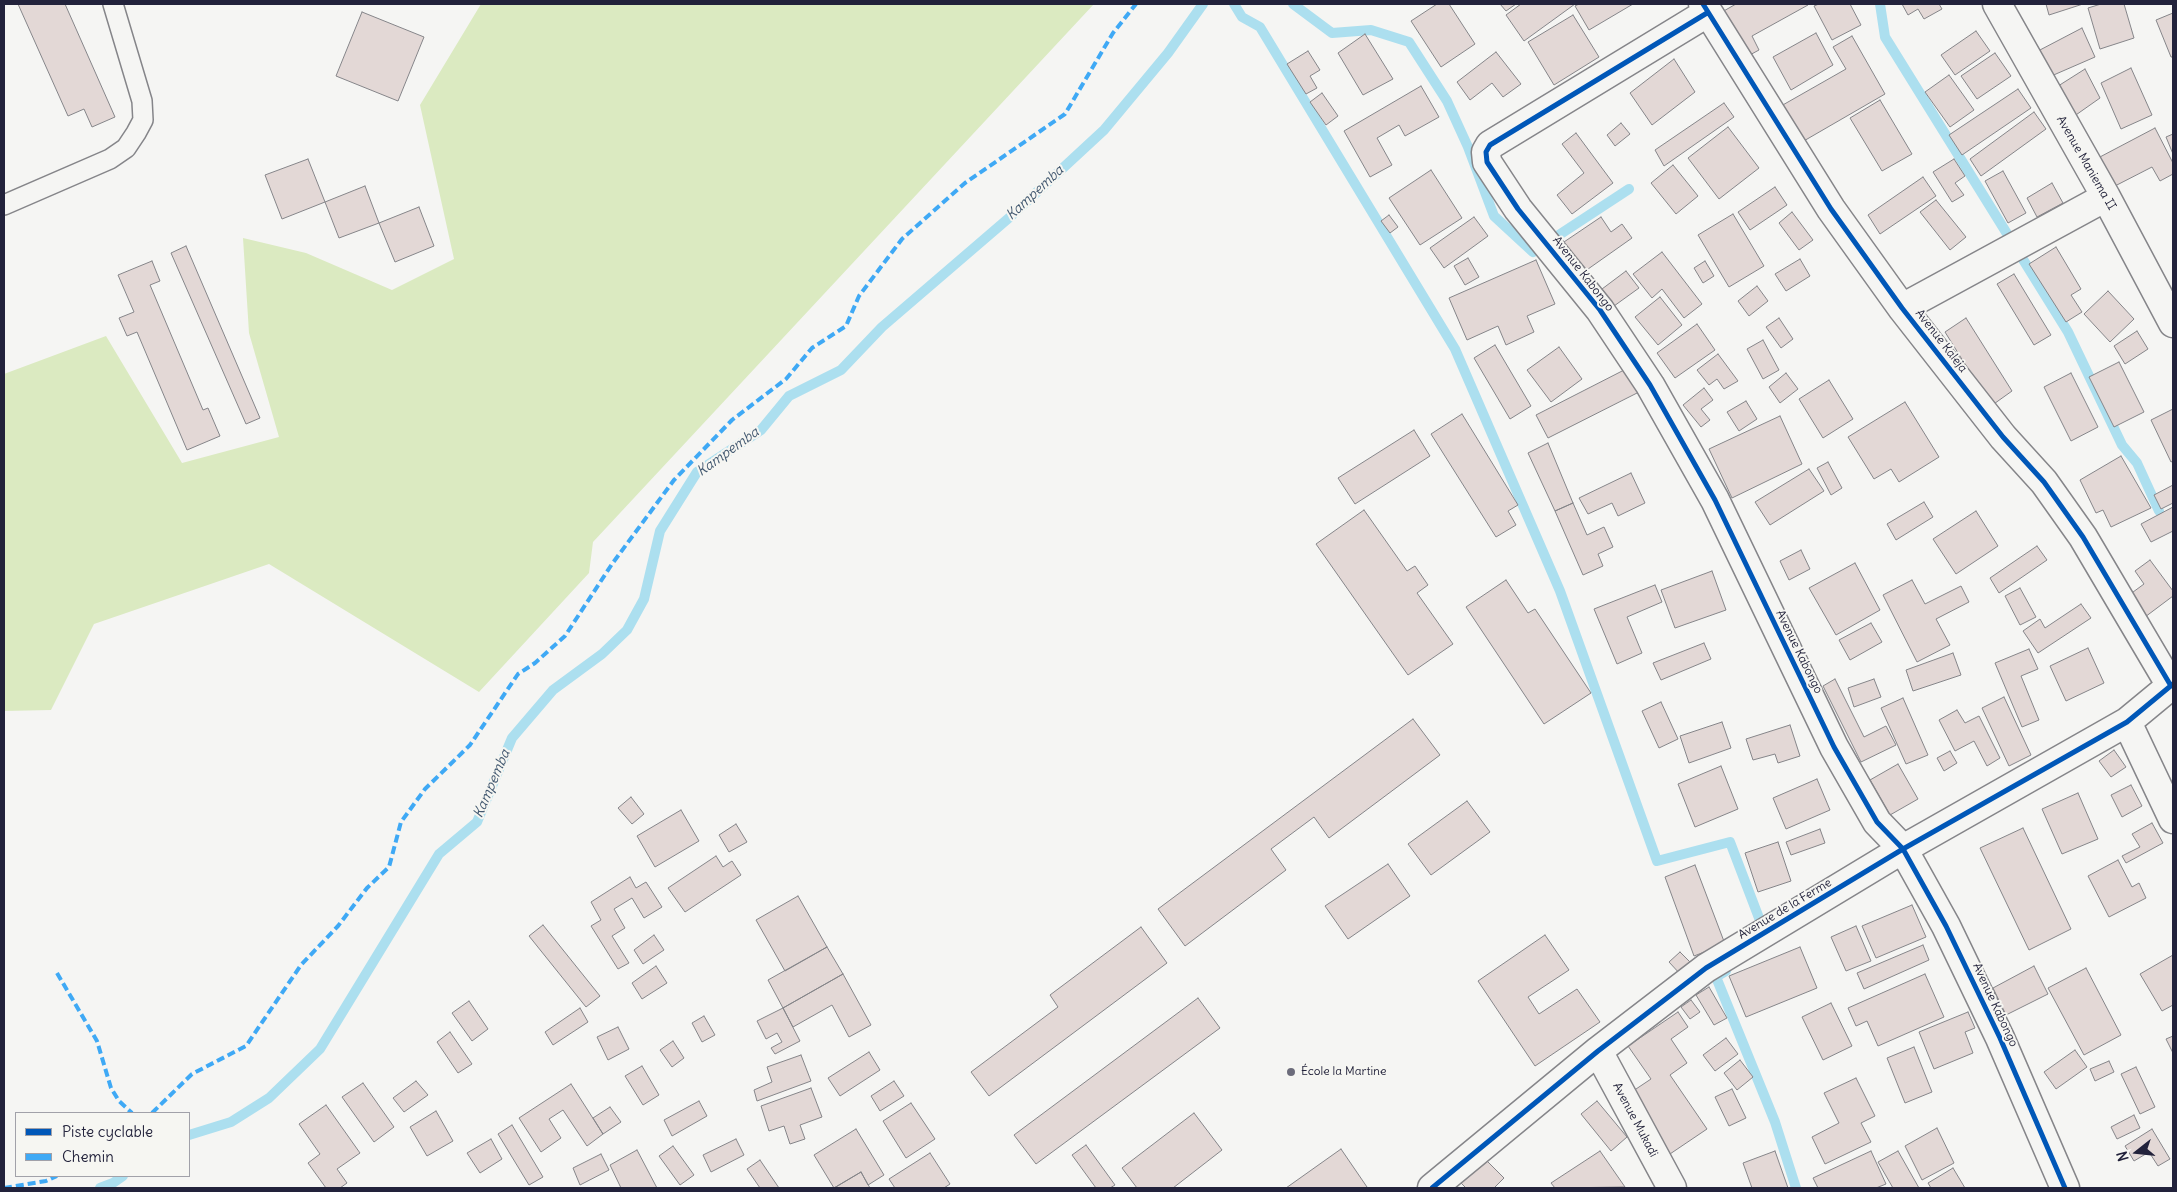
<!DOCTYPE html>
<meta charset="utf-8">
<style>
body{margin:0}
#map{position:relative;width:2177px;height:1192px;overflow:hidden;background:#f5f5f3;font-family:Delius,sans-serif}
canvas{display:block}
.frame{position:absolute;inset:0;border:5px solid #22223b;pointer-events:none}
.legend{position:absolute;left:15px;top:1112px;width:175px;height:65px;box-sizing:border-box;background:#f6f6f2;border:1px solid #a1a1a9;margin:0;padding:6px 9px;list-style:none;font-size:15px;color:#22223b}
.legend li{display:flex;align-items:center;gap:10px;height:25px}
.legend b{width:25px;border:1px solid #a1a1a9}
.north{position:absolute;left:2112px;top:1127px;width:50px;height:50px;-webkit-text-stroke:4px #f6f6f2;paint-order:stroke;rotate:254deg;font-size:14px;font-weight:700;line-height:20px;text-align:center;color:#22223b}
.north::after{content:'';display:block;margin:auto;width:18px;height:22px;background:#22223b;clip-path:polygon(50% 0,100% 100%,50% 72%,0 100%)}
</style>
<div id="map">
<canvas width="2177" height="1192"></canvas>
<div class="frame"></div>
<ul class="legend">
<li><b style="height:6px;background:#0057b8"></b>Piste cyclable</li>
<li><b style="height:6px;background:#3fa9f5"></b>Chemin</li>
</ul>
<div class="north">N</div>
</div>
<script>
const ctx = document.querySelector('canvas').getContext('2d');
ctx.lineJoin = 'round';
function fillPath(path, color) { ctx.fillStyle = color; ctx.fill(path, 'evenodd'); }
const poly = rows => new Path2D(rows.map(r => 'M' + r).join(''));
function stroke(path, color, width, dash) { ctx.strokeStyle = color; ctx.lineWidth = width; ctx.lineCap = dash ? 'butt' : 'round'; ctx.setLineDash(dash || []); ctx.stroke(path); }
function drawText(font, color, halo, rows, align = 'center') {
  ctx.font = font + ' Delius,sans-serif'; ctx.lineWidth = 4; ctx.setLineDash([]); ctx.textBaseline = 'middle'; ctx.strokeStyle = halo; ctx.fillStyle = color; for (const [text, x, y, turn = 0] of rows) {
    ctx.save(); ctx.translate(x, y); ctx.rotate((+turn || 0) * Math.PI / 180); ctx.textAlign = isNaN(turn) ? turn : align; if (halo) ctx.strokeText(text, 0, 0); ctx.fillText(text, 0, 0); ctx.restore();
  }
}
const green = poly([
 [481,4,1094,4,593,542,589,573,479,692,269,564,94,624,51,710,4,711,4,374,106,336,182,463,279,437,249,333,243,238,306,253,392,290,454,259,420,105]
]);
const stream = poly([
 [1234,4,1242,17,1260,27,1455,349,1560,591,1657,861,1730,842,1759,918,1767,930],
 [1293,4,1332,33,1371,30,1409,42,1447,101,1468,147,1494,216,1533,252,1629,189],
 [1880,4,1885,37,2068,332,2122,445,2137,463,2159,511],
 [1726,971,1716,977,1775,1122,1796,1188],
 [189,1135,231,1122,269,1098,320,1049,439,854,477,822,512,738,553,690,602,654,627,630,644,599,660,531,697,472,761,430,789,396,841,370,882,327,1010,217,1104,130,1168,53,1203,4],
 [100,1188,113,1183,123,1176]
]);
const building = poly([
 [18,4,65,4,115,117,92,127,84,109,68,116,18,4],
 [1437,4,1449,4,1475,44,1441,67,1411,21,1437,4],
 [1500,4,1516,4,1506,11,1500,4],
 [1521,4,1575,4,1524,41,1506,15,1521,4],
 [1579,4,1633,4,1589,30,1575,6,1579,4],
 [1736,4,1807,4,1808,5,1752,36,1759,50,1746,57,1722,12,1736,4],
 [1819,4,1850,4,1861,25,1832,40,1814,6,1819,4],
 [1902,4,1939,4,1942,9,1924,19,1918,9,1908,15,1902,4],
 [2046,4,2083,4,2049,15,2046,4],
 [2101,4,2124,4,2134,38,2100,49,2088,8,2101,4],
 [362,12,424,37,398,101,336,76,362,12],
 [2173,13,2173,57,2171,57,2156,20,2173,13],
 [1573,15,1599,57,1554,85,1528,42,1573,15],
 [2082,28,2095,57,2049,77,2038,51,2082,28],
 [1976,31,1990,51,1955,75,1941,55,1976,31],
 [1816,33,1833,65,1791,90,1773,57,1816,33],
 [1365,34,1393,79,1363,95,1338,53,1365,34],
 [1852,36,1885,94,1802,142,1781,106,1846,69,1833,47,1852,36],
 [1308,51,1320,70,1310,76,1317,88,1306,94,1287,64,1308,51],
 [1496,52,1521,84,1503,97,1492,83,1470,100,1457,82,1496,52],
 [1995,53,2011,76,1977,99,1961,76,1995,53],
 [1674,59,1695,92,1652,125,1630,93,1674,59],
 [2131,68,2152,115,2121,129,2101,83,2131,68],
 [2085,69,2100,98,2073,117,2055,88,2085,69],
 [1949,75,1974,110,1950,127,1925,92,1949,75],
 [1421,86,1439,117,1405,136,1399,125,1377,138,1392,165,1370,177,1344,131,1421,86],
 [2018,89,2031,108,1962,155,1949,135,2018,89],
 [1322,93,1338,116,1326,125,1310,102,1322,93],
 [1880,100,1912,154,1882,171,1850,118,1880,100],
 [1724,103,1734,117,1664,166,1655,150,1724,103],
 [2034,112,2046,129,1981,176,1970,159,2034,112],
 [1621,123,1630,134,1615,146,1607,135,1621,123],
 [1728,127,1759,168,1719,199,1688,158,1728,127],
 [2155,128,2173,163,2173,174,2160,181,2152,167,2113,187,2098,158,2155,128],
 [1576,133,1613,183,1572,214,1557,195,1584,173,1562,144,1576,133],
 [2173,134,2173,154,2166,137,2173,134],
 [308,159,325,202,282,219,265,175,308,159],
 [1954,159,1965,176,1955,183,1964,195,1952,202,1933,172,1954,159],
 [1673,165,1698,196,1676,214,1651,183,1673,165],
 [1431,170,1462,218,1420,245,1389,198,1431,170],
 [2003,171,2026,213,2008,223,1985,181,2003,171],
 [1923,177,1936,196,1880,234,1868,215,1923,177],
 [2052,183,2063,203,2037,217,2027,198,2052,183],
 [365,186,379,223,339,238,325,202,365,186],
 [1775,187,1787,205,1750,230,1738,212,1775,187],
 [1936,200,1966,237,1950,250,1920,212,1936,200],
 [419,207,434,246,395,262,379,223,419,207],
 [1792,212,1813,240,1799,250,1779,223,1792,212],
 [1733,214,1764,266,1729,287,1698,235,1733,214],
 [1389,215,1398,227,1390,233,1381,221,1389,215],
 [1474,217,1488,236,1444,268,1430,248,1474,217],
 [1601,217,1611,232,1622,224,1632,238,1581,274,1561,244,1601,217],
 [186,246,260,418,246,424,171,253,186,246],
 [2056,247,2081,289,2071,295,2082,312,2066,322,2029,264,2056,247],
 [1662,252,1702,304,1684,318,1662,289,1652,298,1633,274,1662,252],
 [1468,258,1479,277,1465,285,1454,266,1468,258],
 [1800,259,1810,276,1786,291,1775,274,1800,259],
 [1536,260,1555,304,1527,316,1534,332,1506,345,1498,326,1467,340,1449,298,1536,260],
 [152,261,160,281,150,285,203,410,208,408,220,436,187,450,137,332,127,336,119,318,134,312,118,275,152,261],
 [1705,261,1714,276,1703,283,1694,268,1705,261],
 [1626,271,1639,288,1614,306,1602,289,1626,271],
 [2014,274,2051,335,2034,345,1997,284,2014,274],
 [1757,286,1768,301,1749,316,1738,301,1757,286],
 [2108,291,2134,319,2110,342,2084,314,2108,291],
 [1660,297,1682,325,1658,345,1635,317,1660,297],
 [1779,318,1793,339,1781,348,1766,327,1779,318],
 [1966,318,2012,391,1991,406,1945,332,1966,318],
 [1697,324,1715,350,1675,378,1657,353,1697,324],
 [2137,331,2148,349,2125,364,2114,346,2137,331],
 [1763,340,1779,370,1763,379,1747,349,1763,340],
 [1495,345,1531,406,1510,419,1474,358,1495,345],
 [1559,347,1582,379,1551,402,1527,370,1559,347],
 [1718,354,1738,381,1724,389,1717,379,1709,385,1697,370,1718,354],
 [2119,362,2144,412,2114,427,2089,377,2119,362],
 [1628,368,1641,391,1548,438,1536,415,1628,368],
 [1786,373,1798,389,1780,403,1769,387,1786,373],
 [2071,373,2098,427,2071,441,2044,387,2071,373],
 [1829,380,1853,419,1823,438,1799,399,1829,380],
 [1704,388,1713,400,1701,409,1710,420,1701,427,1683,405,1704,388],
 [1746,401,1757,419,1739,431,1727,412,1746,401],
 [1905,402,1939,457,1899,482,1891,469,1874,479,1848,437,1905,402],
 [2173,409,2173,461,2171,462,2151,420,2173,409],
 [1462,414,1518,505,1508,511,1516,525,1496,537,1431,434,1462,414],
 [1780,416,1802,464,1732,498,1709,449,1780,416],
 [1414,430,1430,456,1355,504,1338,478,1414,430],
 [1548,443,1573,503,1555,511,1528,453,1548,443],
 [2121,456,2151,508,2111,527,2103,510,2096,513,2080,480,2121,456],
 [1828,462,1842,488,1831,495,1817,468,1828,462],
 [1809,469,1824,491,1770,525,1755,502,1809,469],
 [1631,473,1645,503,1618,516,1612,503,1588,514,1579,498,1631,473],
 [2173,485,2173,503,2161,509,2154,495,2173,485],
 [1924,502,1933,517,1896,540,1887,524,1924,502],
 [1573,503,1587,535,1604,527,1613,547,1598,554,1603,566,1583,575,1555,511,1573,503],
 [2173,507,2173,531,2151,542,2141,524,2173,507],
 [1364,510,1407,571,1415,566,1428,585,1417,593,1453,644,1408,675,1316,544,1364,510],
 [1976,511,1998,546,1956,574,1933,539,1976,511],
 [2037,546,2047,560,1999,593,1990,578,2037,546],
 [1801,550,1810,569,1789,580,1780,561,1801,550],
 [2150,560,2173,591,2173,596,2145,617,2129,595,2144,584,2135,571,2150,560],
 [1855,563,1880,610,1836,635,1809,588,1855,563],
 [1712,571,1726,610,1675,628,1661,590,1712,571],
 [1506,580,1528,613,1535,609,1591,693,1544,724,1466,607,1506,580],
 [1912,580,1925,604,1961,586,1969,602,1936,619,1950,645,1917,662,1883,595,1912,580],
 [1655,585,1662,602,1627,617,1642,653,1617,664,1594,609,1655,585],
 [2020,588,2036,617,2020,625,2005,596,2020,588],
 [2081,604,2091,618,2038,653,2023,631,2040,619,2045,628,2081,604],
 [1871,623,1882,642,1850,660,1839,640,1871,623],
 [1704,643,1711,659,1661,680,1653,663,1704,643],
 [2088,648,2104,683,2066,701,2050,666,2088,648],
 [2029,649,2038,669,2021,676,2039,720,2022,727,1995,663,2029,649],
 [1953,653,1961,675,1913,691,1906,670,1953,653],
 [1835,679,1864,737,1886,726,1896,745,1861,762,1823,686,1835,679],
 [1874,679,1881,697,1854,707,1848,688,1874,679],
 [2004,697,2031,755,2009,766,1982,708,2004,697],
 [1903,698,1928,755,1906,764,1881,708,1903,698],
 [1661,702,1678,739,1659,748,1642,711,1661,702],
 [1957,710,1965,723,1979,716,2000,758,1987,766,1974,741,1955,751,1939,720,1957,710],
 [1413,719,1440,755,1329,838,1314,817,1271,849,1286,870,1185,946,1158,909,1413,719],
 [1722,722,1731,748,1689,763,1680,736,1722,722],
 [1790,725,1800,756,1778,763,1775,754,1753,760,1746,739,1790,725],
 [2114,750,2126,767,2111,777,2099,761,2114,750],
 [1950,751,1957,763,1944,771,1937,758,1950,751],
 [1898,764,1918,799,1890,815,1870,780,1898,764],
 [1721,766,1738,809,1695,827,1678,784,1721,766],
 [1817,779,1830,810,1786,829,1773,798,1817,779],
 [2131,785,2142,806,2122,817,2111,795,2131,785],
 [2078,793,2098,839,2062,854,2042,809,2078,793],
 [631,797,644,814,632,824,618,808,631,797],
 [1467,801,1490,832,1431,875,1408,844,1467,801],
 [681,810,699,841,655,867,637,836,681,810],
 [2152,823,2163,843,2126,863,2122,856,2140,847,2132,834,2152,823],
 [736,824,747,842,729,852,719,835,736,824],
 [2023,828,2071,929,2029,950,1980,848,2023,828],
 [1820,829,1825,843,1791,855,1786,842,1820,829],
 [1778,842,1791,881,1758,892,1745,853,1778,842],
 [716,856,723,867,732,861,741,875,685,912,668,888,716,856],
 [2118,860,2132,887,2139,883,2146,898,2109,917,2088,876,2118,860],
 [1388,864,1410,896,1348,939,1325,906,1388,864],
 [1695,865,1725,944,1694,956,1665,877,1695,865],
 [630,877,636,888,646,882,662,907,644,918,632,898,614,909,625,928,612,936,629,963,618,969,591,926,601,920,591,902,630,877],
 [798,896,827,947,785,971,756,920,798,896],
 [1912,905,1926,937,1876,958,1862,926,1912,905],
 [543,925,600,996,586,1007,529,936,543,925],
 [1856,926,1871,961,1846,971,1831,937,1856,926],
 [1141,927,1167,963,989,1096,971,1072,1058,1007,1050,995,1141,927],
 [654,935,664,950,643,964,634,950,654,935],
 [1545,935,1569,970,1528,997,1539,1014,1577,989,1600,1022,1535,1066,1478,981,1545,935],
 [1923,945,1929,960,1864,989,1857,973,1923,945],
 [827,947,843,974,783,1008,768,980,827,947],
 [1800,947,1817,988,1746,1017,1729,976,1800,947],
 [1680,952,1692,964,1681,975,1669,962,1680,952],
 [2173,955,2173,1005,2162,1011,2140,974,2173,955],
 [656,966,667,983,642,999,632,983,656,966],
 [2034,966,2048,994,2006,1015,1993,988,2034,966],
 [2086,968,2121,1035,2084,1055,2048,988,2086,968],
 [843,974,871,1025,849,1037,832,1005,793,1027,783,1008,843,974],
 [1925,974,1944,1017,1878,1046,1867,1021,1856,1026,1848,1008,1925,974],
 [1709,987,1727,1018,1714,1025,1696,995,1709,987],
 [1198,998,1220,1028,1036,1164,1014,1135,1198,998],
 [1691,1000,1700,1012,1690,1019,1681,1007,1691,1000],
 [469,1001,488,1029,472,1041,452,1013,469,1001],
 [1831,1003,1852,1046,1823,1060,1802,1017,1831,1003],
 [580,1008,588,1022,553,1045,545,1032,580,1008],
 [783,1008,800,1041,775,1054,771,1048,782,1042,777,1033,766,1039,757,1021,783,1008],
 [1678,1012,1688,1027,1671,1039,1687,1063,1670,1075,1707,1129,1667,1156,1627,1095,1651,1079,1628,1046,1678,1012],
 [1968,1012,1975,1028,1965,1032,1973,1053,1934,1069,1919,1032,1968,1012],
 [704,1016,715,1035,702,1042,692,1023,704,1016],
 [618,1027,629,1049,608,1060,597,1037,618,1027],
 [450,1032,472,1064,458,1073,437,1042,450,1032],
 [2173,1036,2173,1053,2166,1039,2173,1036],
 [1726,1038,1738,1054,1715,1071,1703,1055,1726,1038],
 [673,1041,684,1058,672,1067,660,1050,673,1041],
 [1914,1047,1932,1092,1905,1103,1887,1058,1914,1047],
 [2075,1050,2087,1067,2056,1089,2044,1072,2075,1050],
 [869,1052,880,1070,840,1096,828,1078,869,1052],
 [801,1055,811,1081,757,1101,754,1090,772,1082,767,1067,801,1055],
 [1740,1060,1753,1077,1737,1090,1724,1073,1740,1060],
 [2109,1061,2114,1072,2095,1081,2090,1069,2109,1061],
 [642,1066,659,1095,643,1105,625,1076,642,1066],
 [2136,1067,2155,1107,2140,1114,2121,1074,2136,1067],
 [1856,1078,1875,1116,1861,1123,1871,1142,1825,1164,1812,1137,1839,1123,1824,1093,1856,1078],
 [416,1081,428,1095,404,1112,393,1098,416,1081],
 [894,1081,904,1096,880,1111,871,1096,894,1081],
 [363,1083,394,1127,374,1142,342,1097,363,1083],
 [571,1084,603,1134,587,1146,563,1110,549,1119,561,1138,541,1152,519,1118,571,1084],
 [811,1088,822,1117,800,1125,805,1139,790,1144,784,1126,769,1131,761,1106,811,1088],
 [1732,1089,1746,1118,1729,1126,1715,1097,1732,1089],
 [699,1101,707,1116,672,1136,664,1120,699,1101],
 [1597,1101,1627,1137,1611,1151,1581,1114,1597,1101],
 [911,1103,935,1139,906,1158,883,1121,911,1103],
 [326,1105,360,1153,337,1169,347,1183,340,1188,326,1188,308,1163,320,1154,299,1124,326,1105],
 [610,1107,621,1122,603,1134,593,1118,610,1107],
 [436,1111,453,1141,427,1156,410,1127,436,1111],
 [1194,1113,1222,1150,1173,1188,1137,1188,1122,1168,1194,1113],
 [2134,1115,2140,1128,2117,1139,2111,1127,2134,1115],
 [512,1125,543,1177,529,1185,498,1134,512,1125],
 [1937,1128,1954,1163,1922,1180,1905,1146,1937,1128],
 [856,1129,884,1175,868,1185,861,1172,834,1188,814,1155,856,1129],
 [2152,1129,2170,1159,2158,1166,2149,1152,2134,1161,2125,1146,2152,1129],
 [491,1139,502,1159,480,1173,467,1153,491,1139],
 [736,1139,744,1155,711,1172,703,1155,736,1139],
 [1086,1145,1115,1185,1110,1188,1096,1188,1072,1155,1086,1145],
 [673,1146,694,1175,680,1185,659,1156,673,1146],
 [1341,1149,1367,1187,1365,1188,1286,1188,1341,1149],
 [637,1150,657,1188,621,1188,610,1165,637,1150],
 [1600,1151,1625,1187,1555,1188,1551,1183,1600,1151],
 [1775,1151,1788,1188,1752,1188,1743,1163,1775,1151],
 [1871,1151,1886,1184,1876,1188,1818,1188,1813,1178,1871,1151],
 [1898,1151,1919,1188,1893,1188,1878,1162,1898,1151],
 [930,1153,950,1184,944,1188,895,1188,889,1179,930,1153],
 [601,1154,609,1170,580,1185,573,1168,601,1154],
 [1483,1157,1504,1178,1494,1188,1466,1188,1459,1181,1483,1157],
 [760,1160,779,1188,760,1188,747,1169,760,1160],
 [1953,1168,1965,1188,1931,1188,1928,1183,1953,1168],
 [861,1172,870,1188,834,1188,861,1172]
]);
const service = poly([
 [4,205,110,159,126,148,136,133,143,120,142,101,113,4]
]);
const minor = poly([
 [1703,4,1831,209,1902,308,2003,437,2044,482,2083,537,2171,686],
 [1997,4,2106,197,2173,323],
 [1707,13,1490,145,1486,152,1487,162,1518,209,1600,310,1650,385,1715,500,1834,747,1877,822,1903,849,1946,926,2000,1038,2065,1188],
 [1902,308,2106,197],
 [2127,722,2173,819],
 [1598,1051,1672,1188],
 [1432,1188,1598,1051,1706,968,1903,849,2127,722,2173,684]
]);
const quiet = poly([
 [57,973,97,1041,111,1088,119,1101,132,1113],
 [152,1113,192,1074,246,1046,301,965,338,926,367,888,389,867,401,822,425,789,470,745,518,674,535,663,565,636,612,564,674,480,732,420,786,379,812,348,846,326,859,296,902,239,965,183,1065,114,1113,33,1136,4],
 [4,1188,46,1181,57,1176]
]);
const cycleway = poly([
 [1703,4,1831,209,1902,308,2003,437,2044,482,2083,537,2171,686],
 [1707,13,1490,145,1486,152,1487,162,1518,209,1600,310,1650,385,1715,500,1834,747,1877,822,1903,849,1946,926,2000,1038,2065,1188],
 [1432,1188,1598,1051,1706,968,1903,849,2127,722,2173,684]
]);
const markers = [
 [1291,1072,5,"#6c6c7b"]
];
const streetNames = [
 ["Avenue Maniema II",2086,163,60],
 ["Avenue Kabongo",1583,274,52],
 ["Avenue Kaleja",1941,341,52],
 ["Avenue Kabongo",1799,652,64],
 ["Avenue de la Ferme",1785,909,-31],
 ["Avenue Kabongo",1995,1005,65],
 ["Avenue Mukadi",1635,1120,62]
];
const poiNames = [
 ["École la Martine",1301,1072]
];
const waterNames = [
 ["Kampemba",1035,193,-43],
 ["Kampemba",728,452,-36],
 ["Kampemba",492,784,-67]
];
fillPath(green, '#dbeac1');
stroke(stream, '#acdfef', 10);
fillPath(building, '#e3d8d6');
stroke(building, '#858589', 1);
stroke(service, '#858589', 22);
stroke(minor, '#858589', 31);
stroke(service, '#f5f5f3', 19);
stroke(minor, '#f5f5f3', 28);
stroke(quiet, '#3fa9f5', 4, [8, 4]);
stroke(cycleway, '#0057b8', 5);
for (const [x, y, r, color] of markers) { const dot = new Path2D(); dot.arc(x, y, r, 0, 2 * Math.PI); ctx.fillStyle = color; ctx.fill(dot); stroke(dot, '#f6f6f2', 2); }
drawText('12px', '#22223b', '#f6f6f2', streetNames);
drawText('12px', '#22223b', '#f6f6f2', poiNames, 'left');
drawText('italic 14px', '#425870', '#f6f6f2', waterNames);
</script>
